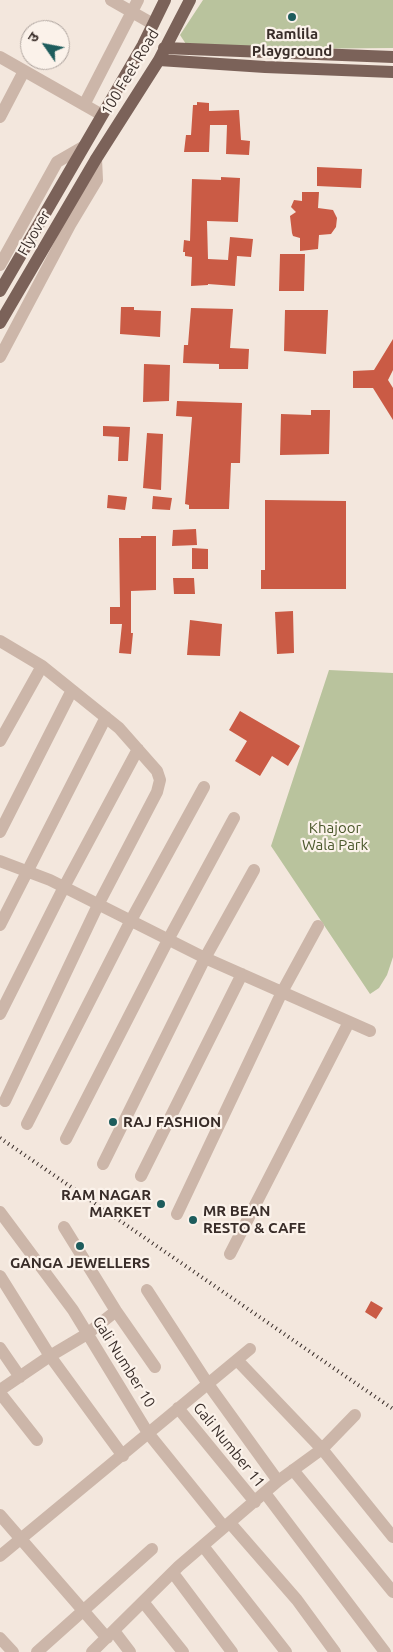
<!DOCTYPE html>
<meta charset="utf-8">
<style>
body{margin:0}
#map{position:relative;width:393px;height:1652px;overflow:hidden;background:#f3e7dd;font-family:Ubuntu,"Noto Sans Devanagari",sans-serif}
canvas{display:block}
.north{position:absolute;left:20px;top:20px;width:50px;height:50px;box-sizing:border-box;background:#fbf2ea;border:1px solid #ada39d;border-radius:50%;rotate:303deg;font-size:14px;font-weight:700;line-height:20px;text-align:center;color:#392d29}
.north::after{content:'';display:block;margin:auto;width:18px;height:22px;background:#1d5c5c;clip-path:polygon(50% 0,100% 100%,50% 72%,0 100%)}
</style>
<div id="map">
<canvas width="393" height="1652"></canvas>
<div class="north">उ</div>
</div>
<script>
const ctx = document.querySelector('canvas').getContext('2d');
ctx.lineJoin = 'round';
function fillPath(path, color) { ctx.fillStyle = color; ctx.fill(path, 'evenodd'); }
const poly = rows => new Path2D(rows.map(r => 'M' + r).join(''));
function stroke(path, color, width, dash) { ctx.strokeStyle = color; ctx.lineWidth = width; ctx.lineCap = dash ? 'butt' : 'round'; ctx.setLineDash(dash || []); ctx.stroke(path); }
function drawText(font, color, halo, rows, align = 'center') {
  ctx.font = font + ' Ubuntu,sans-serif'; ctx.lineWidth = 4.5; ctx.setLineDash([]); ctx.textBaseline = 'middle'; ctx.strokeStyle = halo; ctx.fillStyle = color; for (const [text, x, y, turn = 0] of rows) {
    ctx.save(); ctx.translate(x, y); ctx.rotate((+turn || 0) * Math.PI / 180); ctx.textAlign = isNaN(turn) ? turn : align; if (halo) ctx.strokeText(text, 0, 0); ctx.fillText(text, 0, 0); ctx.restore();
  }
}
const green = poly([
 [203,0,393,0,393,48,278,49,186,44,180,35],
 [329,670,393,673,393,957,387,975,379,988,370,994,271,846]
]);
const building = poly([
 [197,102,209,103,209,111,239,110,241,140,250,141,249,155,226,154,227,125,210,125,209,152,184,152,186,135,191,135,193,105,197,105],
 [317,167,362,169,361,188,317,186],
 [221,177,240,178,238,222,207,221,208,259,228,260,230,237,253,239,251,257,237,256,235,286,208,284,208,285,191,286,192,257,185,256,185,252,183,252,184,240,190,241,192,179,221,180],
 [302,192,319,192,318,208,333,210,337,218,336,227,331,234,319,235,318,249,300,251,300,238,293,236,292,233,290,216,296,212,291,207,294,200,302,201],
 [280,254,305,254,304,291,279,291],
 [121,307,134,307,134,310,161,311,160,337,120,334],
 [191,308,233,309,230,348,249,349,248,369,219,369,219,364,183,363,184,345,188,345],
 [285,310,328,310,326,354,284,351],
 [393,339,393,370,388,380,393,388,393,420,373,388,353,388,353,371,374,370],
 [144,364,170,365,169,401,143,402],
 [177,401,242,403,240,463,231,463,229,509,189,509,189,505,185,504,192,417,176,416],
 [311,410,330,410,329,454,280,455,281,414,311,415],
 [103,426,130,427,128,461,118,461,119,437,103,436],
 [147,433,163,434,161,490,143,488],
 [108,495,127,497,125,510,107,508],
 [153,496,172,498,170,510,152,509],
 [265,500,346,501,346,589,261,589,261,570,265,570],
 [196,529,197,545,172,546,173,530],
 [141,536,156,536,156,590,131,591,131,633,133,633,131,654,119,653,122,624,110,624,110,607,120,607,119,538,141,538],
 [192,548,208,549,208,569,192,569],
 [173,578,194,578,195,594,174,594],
 [293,611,294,653,277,654,275,612],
 [190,620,222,624,220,656,187,655],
 [240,711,300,746,288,766,272,756,260,776,235,761,247,741,229,730],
 [371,1301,383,1308,376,1319,365,1312]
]);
const minor = poly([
 [111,0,153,24],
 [0,57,102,115],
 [84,105,138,0],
 [0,117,24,71],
 [0,265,57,162,83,147],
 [0,357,70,225,97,180,96,159],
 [0,641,42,666,119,728,157,771,160,780,157,792,98,905,5,1101],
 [0,741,42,666],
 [0,832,72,690],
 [0,861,50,880,205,958,370,1031],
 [0,925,106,717],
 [0,1014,64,887,138,749],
 [27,1124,130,922,204,787],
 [66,1139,168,940,234,818],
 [103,1164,205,958,254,870],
 [141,1176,242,974],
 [0,1212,73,1310,148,1433,224,1527],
 [177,1214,282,992,318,926],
 [64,1227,116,1311,155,1367],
 [230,1254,349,1022],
 [0,1276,50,1356,123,1456],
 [147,1290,208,1384,278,1481],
 [0,1348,20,1377],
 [237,1360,322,1449,393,1537],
 [0,1390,50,1356,87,1334,116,1311],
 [0,1393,37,1440],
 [178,1408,255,1502],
 [293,1470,393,1592],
 [265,1493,385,1652],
 [0,1515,107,1638],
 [230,1523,297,1600,335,1652],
 [203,1546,286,1652],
 [0,1556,250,1349],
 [173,1573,232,1652],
 [144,1603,183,1652],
 [114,1631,130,1652],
 [0,1638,13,1652],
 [37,1652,152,1549],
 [92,1652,179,1566,278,1481,322,1449,355,1415]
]);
const major = poly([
 [164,48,393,57],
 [159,60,265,67,393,72],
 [0,291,143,45,165,0],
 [0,323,96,159,159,60,190,0]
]);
const rail = poly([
 [0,1138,393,1409]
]);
const markers = [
 [292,17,5,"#1d5c5c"],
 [113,1122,5,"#1d5c5c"],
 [161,1204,5,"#1d5c5c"],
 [193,1220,5,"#1d5c5c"],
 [80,1246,5,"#1d5c5c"]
];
const poiNames = [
 ["Ramlila",292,34],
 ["Playground",292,51],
 ["RAJ FASHION",123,1122,"left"],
 ["RAM NAGAR",151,1195,"right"],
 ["MARKET",151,1212,"right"],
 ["MR BEAN",203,1211,"left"],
 ["RESTO & CAFE",203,1228,"left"],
 ["GANGA JEWELLERS",80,1263]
];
const streetNames = [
 ["100 Feet Road",130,72,-59],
 ["Flyover",34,233,-60],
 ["Gali Number 10",124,1362,58],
 ["Gali Number 11",229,1445,51]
];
const parkNames = [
 ["Khajoor",335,828],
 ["Wala Park",335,845]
];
fillPath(green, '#b9c39d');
fillPath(building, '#ca5b45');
stroke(minor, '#ccb6a9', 12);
stroke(major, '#7b6259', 12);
stroke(rail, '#392d29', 4, [1, 4]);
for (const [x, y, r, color] of markers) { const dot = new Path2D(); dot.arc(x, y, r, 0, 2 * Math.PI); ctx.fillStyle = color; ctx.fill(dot); stroke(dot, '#fbf2ea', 2); }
drawText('bold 15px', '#392d29', '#fbf2ea', poiNames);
drawText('15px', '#392d29', '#fbf2ea', streetNames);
drawText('15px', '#4b582c', '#fbf2ea', parkNames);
</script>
